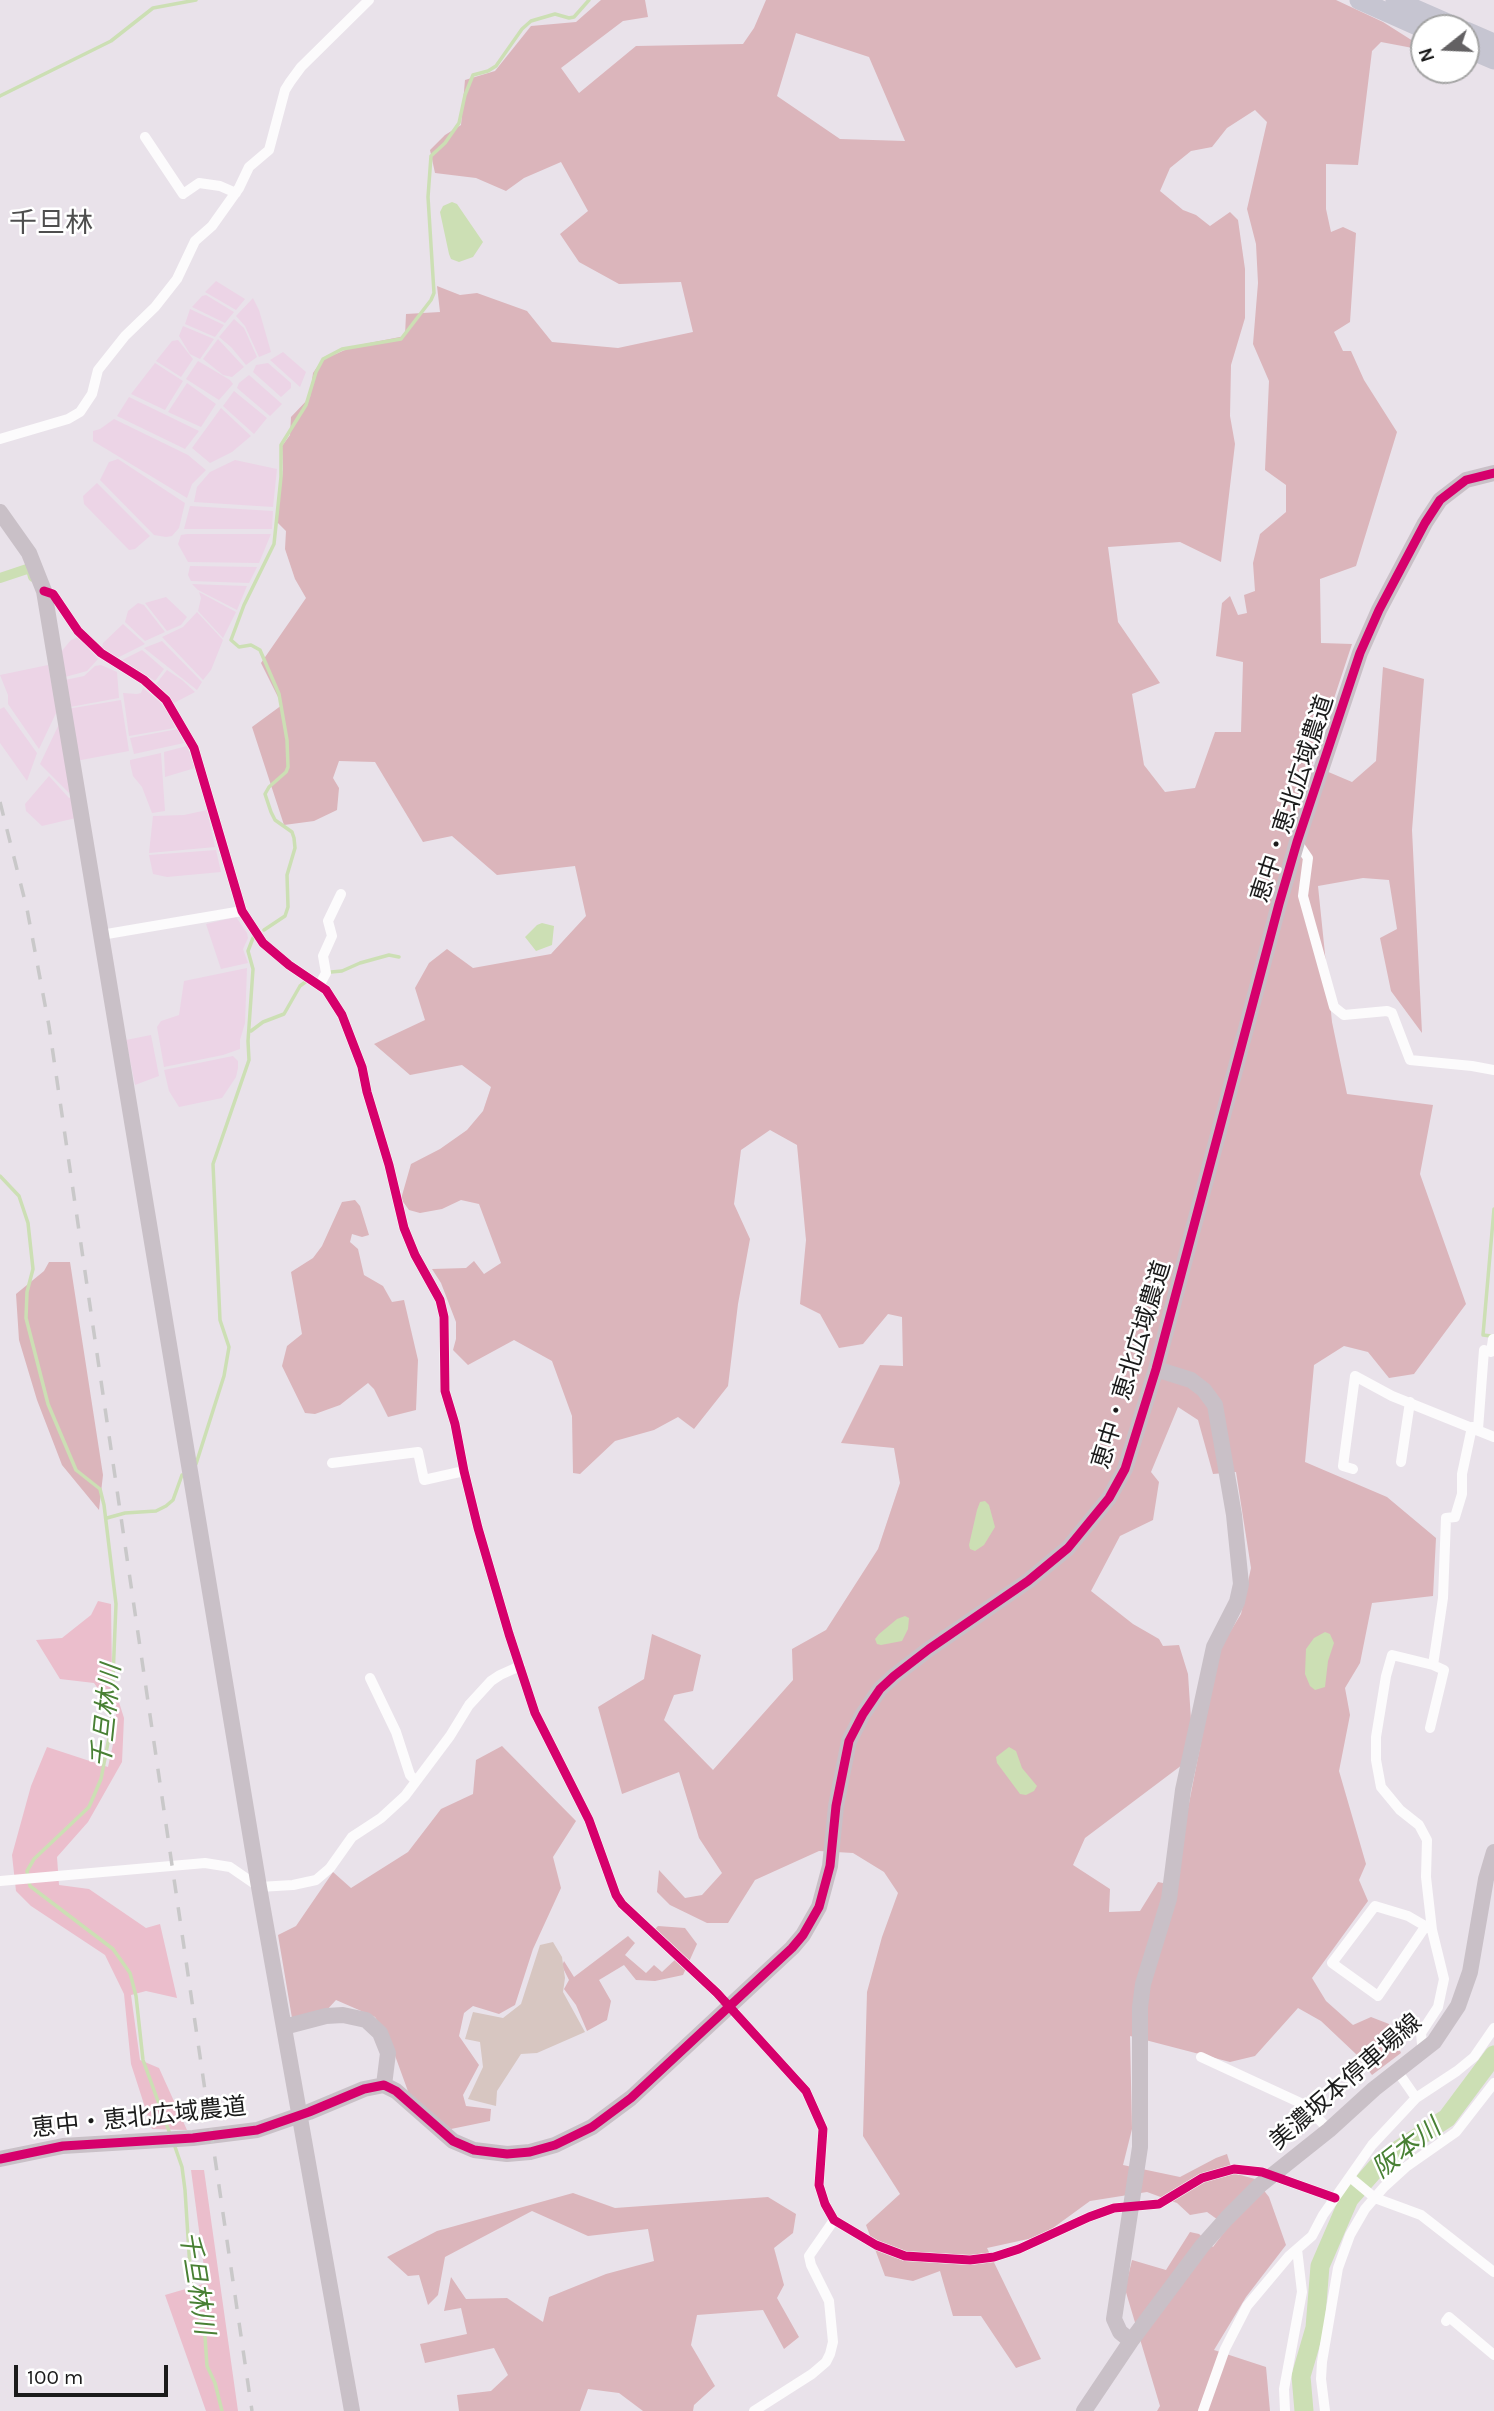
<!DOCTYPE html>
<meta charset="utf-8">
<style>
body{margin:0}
#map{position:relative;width:1494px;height:2411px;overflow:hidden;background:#e9e2ea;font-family:Karla,sans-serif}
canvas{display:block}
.north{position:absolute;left:1410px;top:14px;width:70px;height:70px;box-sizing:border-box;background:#fff;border:2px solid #a4a4a4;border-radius:50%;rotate:252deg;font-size:19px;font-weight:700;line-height:28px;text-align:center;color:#1b1b1b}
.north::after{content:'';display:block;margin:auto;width:24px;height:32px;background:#636163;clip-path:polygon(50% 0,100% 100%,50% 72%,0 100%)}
.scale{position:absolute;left:14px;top:2365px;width:154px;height:32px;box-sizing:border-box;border:4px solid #1b1b1b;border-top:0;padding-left:9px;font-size:21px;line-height:24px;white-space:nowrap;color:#1b1b1b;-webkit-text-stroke:5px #fff;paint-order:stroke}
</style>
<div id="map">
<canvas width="1494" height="2411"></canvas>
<div class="north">N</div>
<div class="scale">100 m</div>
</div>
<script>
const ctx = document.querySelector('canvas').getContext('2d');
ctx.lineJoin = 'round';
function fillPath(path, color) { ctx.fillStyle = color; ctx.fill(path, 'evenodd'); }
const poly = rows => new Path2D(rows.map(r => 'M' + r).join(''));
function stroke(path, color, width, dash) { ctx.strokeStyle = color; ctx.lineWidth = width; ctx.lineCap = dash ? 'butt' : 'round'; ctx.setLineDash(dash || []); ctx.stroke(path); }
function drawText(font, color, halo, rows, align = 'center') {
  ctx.font = font + ' Karla,"Noto Sans JP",sans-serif'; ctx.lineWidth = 5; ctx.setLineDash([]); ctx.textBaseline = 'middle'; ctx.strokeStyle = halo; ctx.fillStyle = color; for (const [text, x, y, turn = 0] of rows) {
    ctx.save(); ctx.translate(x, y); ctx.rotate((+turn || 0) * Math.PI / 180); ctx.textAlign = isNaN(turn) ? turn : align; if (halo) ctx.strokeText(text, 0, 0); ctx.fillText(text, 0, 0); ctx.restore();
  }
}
const farmland = poly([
 [216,281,245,299,236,310,205,292],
 [206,295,234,312,225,323,192,307,202,296],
 [253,298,259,310,271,352,259,357,245,326,236,316],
 [190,309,224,325,215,337,185,324],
 [234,319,244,328,257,357,246,365,231,347,219,337],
 [183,326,214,339,200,359,190,354,179,336],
 [218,339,244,367,232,377,223,375,203,359],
 [178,340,193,359,181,377,156,361,172,341],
 [283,352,306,372,300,387,270,360],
 [198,361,230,380,233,384,219,400,186,379],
 [155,363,183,381,165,410,131,394],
 [268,363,291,383,291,388,281,397,253,372,256,365],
 [249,375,282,404,270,416,237,388,239,383],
 [187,383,216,404,201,427,168,412],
 [234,391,267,418,254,434,223,406],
 [129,397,199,431,185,449,117,416],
 [221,408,251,436,232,452,210,463,192,448],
 [114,419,188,455,206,470,192,484,187,498,93,441,93,431,100,429],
 [118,459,185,503,179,528,172,536,166,537,154,535,100,480,109,462],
 [235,460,277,469,273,507,194,502,197,487,210,472],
 [97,483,150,536,135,549,129,550,84,504,83,496],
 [190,506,273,511,272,529,184,529],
 [187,534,271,534,259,563,188,562,178,544,181,535],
 [190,566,257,567,249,583,191,581,188,575],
 [192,584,217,585,247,586,237,610,198,590],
 [199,592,236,612,223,638,198,611,201,598],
 [166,597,187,617,181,625,167,631,145,603],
 [138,603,144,605,165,632,145,641,125,622,128,611],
 [197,612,223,640,211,670,203,680,162,637,183,627],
 [123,624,145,644,117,658,102,648,103,643],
 [78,637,98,659,87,671,65,677,60,653,71,640],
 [162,641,202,682,197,690,144,648],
 [142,650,164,669,155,681,122,660],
 [48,665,57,711,39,749,8,704,8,695,0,675],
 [101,665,117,672,119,698,70,707,65,680,84,676,95,666],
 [167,670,182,680,195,692,174,703,156,684],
 [143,688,159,701,171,716,175,728,129,736,123,693,137,694,141,693],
 [121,700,129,751,76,761,67,709],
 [4,707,37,753,27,781,0,743,0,709],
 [60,722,72,789,69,793,40,764],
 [178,729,184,743,134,754,130,738],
 [187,746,195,768,165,777,164,752],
 [161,753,165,811,152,813,142,787,133,776,130,763,130,760],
 [49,776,69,798,73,797,76,818,42,826,26,811,25,804],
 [207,810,215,847,149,853,153,816,184,815],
 [216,850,221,872,167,877,153,874,149,855],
 [236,917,247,933,248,938,243,949,248,963,221,969,206,924],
 [247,968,245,1023,240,1040,240,1049,223,1055,164,1067,157,1027,161,1021,179,1015,184,981],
 [151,1035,159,1076,135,1085,126,1040],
 [233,1056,238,1061,238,1068,236,1077,222,1098,179,1107,169,1091,164,1070]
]);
const grass = poly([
 [98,1601,111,1604,112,1680,124,1718,122,1762,88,1822,57,1857,59,1885,89,1889,146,1928,160,1924,177,1998,146,1991,131,1995,140,2060,159,2068,187,2130,152,2129,131,2064,124,1994,105,1955,31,1906,16,1891,12,1855,31,1786,47,1747,108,1767,116,1731,116,1714,94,1683,60,1679,36,1640,62,1638,91,1615],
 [191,2170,204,2170,238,2411,206,2411,165,2295,206,2283]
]);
const forest = poly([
 [601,0,645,0,648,17,623,21,561,68,579,93,636,46,743,44,754,28,766,0,1336,0,1383,22,1424,48,1418,49,1381,42,1372,51,1358,165,1326,164,1326,209,1331,232,1343,227,1356,233,1350,322,1334,332,1343,351,1351,351,1364,380,1397,432,1356,566,1320,579,1321,643,1352,644,1312,765,1352,782,1376,761,1383,667,1424,679,1412,830,1422,1033,1391,991,1380,938,1397,929,1389,880,1363,878,1318,886,1332,1022,1347,1094,1433,1105,1420,1174,1466,1304,1414,1374,1389,1378,1368,1352,1344,1346,1314,1365,1305,1462,1387,1497,1436,1538,1433,1596,1372,1603,1360,1663,1345,1688,1350,1715,1339,1771,1366,1864,1359,1880,1368,1901,1312,1978,1326,2001,1353,2025,1371,2017,1389,2024,1401,2053,1372,2075,1357,2055,1321,2021,1298,2008,1255,2056,1230,2062,1130,2036,1132,2129,1123,2165,1180,2177,1216,2158,1227,2154,1233,2173,1255,2179,1269,2197,1286,2245,1246,2297,1214,2350,1266,2367,1270,2411,1157,2411,1160,2406,1125,2289,1132,2260,1166,2270,1190,2232,1199,2234,1213,2247,1228,2227,1207,2212,1190,2215,1177,2203,1147,2192,1090,2201,1042,2236,987,2248,1041,2359,1016,2368,981,2316,953,2316,940,2271,913,2281,885,2276,866,2225,900,2194,863,2136,867,1992,882,1937,898,1893,884,1872,853,1853,819,1851,755,1880,728,1923,707,1923,670,1905,657,1892,659,1870,685,1898,702,1895,722,1873,699,1838,679,1772,622,1794,598,1707,644,1679,652,1634,701,1655,693,1691,674,1695,664,1720,713,1770,793,1680,792,1649,826,1630,878,1549,900,1483,894,1448,841,1443,880,1365,903,1366,902,1317,888,1314,863,1344,839,1348,820,1314,800,1304,806,1240,797,1145,770,1130,741,1150,734,1204,750,1239,738,1304,728,1386,694,1429,678,1417,654,1430,615,1441,580,1474,573,1473,572,1416,552,1361,514,1340,468,1365,453,1350,456,1339,456,1322,441,1283,432,1269,466,1268,474,1261,484,1274,501,1263,479,1204,461,1200,442,1209,420,1213,409,1210,401,1199,411,1164,440,1149,467,1130,483,1111,491,1087,462,1065,410,1075,374,1044,425,1020,415,988,429,963,447,949,473,968,551,954,586,916,575,866,497,875,452,836,423,842,375,762,339,761,333,778,339,788,337,810,314,821,284,825,252,727,282,705,261,663,306,598,295,579,285,549,286,531,277,522,283,469,282,446,290,435,291,417,310,397,313,373,322,360,354,346,405,336,406,314,440,312,437,286,460,295,477,293,527,311,552,342,618,348,693,332,681,282,619,284,579,262,560,234,588,211,561,162,524,178,506,191,476,178,435,173,430,150,445,135,461,125,465,80,495,71,531,26,576,22],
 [796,33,869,57,905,141,840,139,777,96],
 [1255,110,1267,122,1247,209,1256,244,1258,283,1253,344,1269,381,1265,470,1286,485,1286,512,1260,534,1253,563,1255,591,1244,595,1247,613,1238,615,1230,596,1222,603,1216,656,1243,662,1241,732,1215,732,1195,788,1165,792,1144,765,1132,694,1160,683,1118,622,1108,547,1180,542,1221,562,1235,444,1230,416,1231,365,1245,318,1245,269,1238,220,1230,212,1210,226,1196,215,1183,210,1160,191,1170,168,1191,151,1212,147,1227,128],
 [1178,1407,1198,1420,1213,1474,1236,1472,1251,1568,1241,1614,1219,1650,1173,1885,1158,1882,1140,1911,1109,1912,1110,1889,1073,1865,1085,1838,1182,1765,1191,1720,1188,1674,1179,1645,1163,1646,1159,1639,1133,1624,1091,1591,1120,1536,1153,1520,1159,1482,1151,1472],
 [355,1200,360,1206,369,1235,362,1237,352,1234,350,1242,358,1249,364,1275,383,1286,392,1302,404,1300,418,1360,416,1410,388,1417,374,1389,368,1383,340,1405,315,1414,305,1413,282,1366,287,1346,302,1334,291,1272,313,1258,322,1246,342,1202],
 [49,1262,70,1262,103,1475,99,1510,62,1465,37,1400,19,1340,16,1294,44,1271],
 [502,1746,576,1821,553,1857,561,1888,533,1949,515,2005,499,2014,473,2006,464,2013,459,2036,479,2065,463,2095,466,2106,491,2109,490,2121,451,2129,409,2094,389,2039,375,2017,336,2000,325,2012,292,2018,278,1935,296,1926,333,1872,351,1888,408,1852,441,1809,473,1794,476,1760],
 [658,1926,685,1928,697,1944,683,1975,655,1981,636,1980,624,1965,599,1980,611,2001,607,2020,587,2031,576,2005,564,1989,569,1980,562,1966,564,1961,574,1977,628,1936,635,1943,625,1955,646,1973,654,1965,662,1972,679,1956,652,1932],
 [573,2193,615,2208,768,2197,796,2214,793,2233,774,2248,784,2285,777,2298,799,2337,784,2349,763,2310,697,2315,691,2345,715,2386,694,2405,693,2411,643,2411,619,2393,588,2389,580,2411,459,2411,457,2395,491,2391,508,2375,494,2348,425,2363,420,2344,467,2334,461,2308,444,2311,451,2277,466,2299,507,2298,543,2322,549,2297,606,2274,654,2261,648,2229,588,2236,532,2211,445,2257,438,2295,428,2305,419,2275,408,2276,387,2257,437,2231]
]);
const cemetery = poly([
 [553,1942,562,1957,565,1978,563,1992,585,2032,537,2053,521,2054,497,2091,496,2106,468,2099,483,2067,480,2042,465,2039,473,2012,503,2018,521,2004,540,1945]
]);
const water = poly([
 [452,202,457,204,483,242,473,257,459,262,451,259,449,254,440,212,443,206],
 [542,923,554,926,552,945,536,951,525,937,537,925],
 [985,1501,989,1505,995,1527,984,1545,975,1551,970,1549,969,1545,977,1510,980,1502],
 [905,1616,909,1618,908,1629,902,1641,881,1645,877,1644,875,1639,879,1634,897,1619],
 [1325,1632,1330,1634,1334,1643,1328,1661,1325,1687,1315,1690,1310,1686,1305,1674,1306,1649,1314,1638],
 [1009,1747,1016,1751,1022,1768,1037,1786,1034,1791,1026,1795,1020,1794,997,1763,996,1757]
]);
const stream = poly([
 [0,96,111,41,153,8,196,0],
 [264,930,285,916,288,907,287,875,295,848,294,838,292,832,275,820,271,812,265,794,269,787,286,772,288,767,287,740,279,694,260,650,251,645,239,647,231,640,244,605,274,544,281,477,281,445,306,405,316,372,323,359,342,349,401,339,431,300,434,293,428,197,431,156,445,143,459,123,465,95,473,75,488,71,496,66,522,29,531,21,555,14,569,18,574,17,589,0],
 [331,972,342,971,360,963,389,955,399,957],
 [251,1031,263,1022,284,1014,300,986,308,980],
 [0,1176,19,1196,28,1223,33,1269,27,1292,26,1318,48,1404,76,1470,100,1489,104,1505,116,1604,111,1727,101,1779,89,1807,34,1859,27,1871,30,1886,113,1949,130,1973,136,1996,143,2060,170,2134],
 [1491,1336,1483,1335,1494,1209],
 [196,1464,224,1376,229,1347,220,1320,213,1164,249,1060,248,1041,253,969,248,951,253,938],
 [107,1518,125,1513,156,1511,166,1506,173,1500,182,1475],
 [174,2144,182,2167,185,2190,191,2284,205,2337,207,2366,215,2383,222,2411]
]);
const canal = poly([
 [0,578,27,569,31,570,33,577]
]);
const river = poly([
 [1304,2411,1301,2376,1315,2328,1320,2266,1349,2199,1383,2160,1447,2118,1494,2055]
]);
const street = poly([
 [145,137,183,194,199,183,220,186,236,193],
 [0,439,68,419,80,412,92,394,98,370,125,336,155,307,177,279,195,241,212,226,239,188,249,167,269,150,285,90,290,82,301,67,369,0],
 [44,591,53,594,78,631,101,653,144,680,166,700,194,748,242,911,263,943,289,965,326,990,342,1015,362,1067,367,1092,389,1165,404,1228,415,1255,440,1300,444,1317,445,1391,455,1424,464,1471,478,1528,509,1634,535,1713,589,1820,616,1895,622,1904,717,1993,806,2091,823,2129,819,2185,825,2204,834,2220,876,2245,905,2256,970,2260,994,2257,1019,2249,1089,2217,1114,2208,1159,2204,1202,2178,1234,2169,1262,2172,1335,2198],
 [1297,842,1308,858,1303,896,1334,1007,1344,1015,1387,1011,1392,1013,1410,1060,1472,1066,1494,1070],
 [101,935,242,911],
 [320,984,326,973,323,956,332,936,328,921,341,894],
 [1478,1429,1484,1350,1491,1352,1493,1339],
 [1401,1462,1410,1402],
 [332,1463,418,1452,424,1480,464,1471],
 [1353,1469,1343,1466,1355,1376,1392,1396,1494,1437],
 [370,1678,396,1732,410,1775,416,1781],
 [1430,1728,1444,1670,1433,1665],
 [0,1881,205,1863,230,1867,259,1887,293,1885,316,1880,330,1868,352,1837,381,1818,405,1796,450,1736,469,1705,491,1681,500,1675,520,1666],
 [1425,1927,1378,1996,1332,1963,1375,1906,1408,1916,1432,1930],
 [1426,2048,1422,2044,1421,2033,1438,2007,1444,1979,1432,1930,1426,1877,1427,1840,1419,1825,1400,1810,1381,1787,1376,1760,1376,1737,1386,1676,1392,1655,1433,1665,1443,1598,1446,1518,1455,1517,1462,1494,1462,1474,1472,1427],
 [1201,2057,1305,2105,1329,2130],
 [1416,2098,1457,2071,1474,2057,1494,2028],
 [1351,2178,1375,2198,1421,2215,1494,2272],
 [1446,2321,1449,2317,1494,2355],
 [754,2411,812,2374,826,2362,830,2354,833,2342,829,2301,811,2265,809,2256,834,2220],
 [1203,2411,1225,2349,1247,2306,1289,2256,1312,2236,1323,2215,1372,2145,1416,2098,1398,2072],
 [1285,2411,1284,2389,1302,2292,1297,2249],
 [1325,2411,1321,2379,1322,2362,1338,2268,1350,2235,1365,2209,1384,2187,1406,2167,1456,2132,1494,2083]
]);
const secondary = poly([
 [0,512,29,553,44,591,259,1887,352,2411],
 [284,2027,326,2016,343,2015,366,2020,380,2033,388,2053,384,2085],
 [0,2159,63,2146,193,2138,257,2130,309,2112,364,2089,384,2085,396,2091,453,2141,474,2150,507,2154,530,2152,555,2145,592,2127,631,2098,792,1948,803,1935,819,1907,830,1866,836,1806,849,1741,863,1714,880,1689,894,1676,929,1649,1028,1581,1068,1548,1109,1498,1125,1469,1156,1369,1279,904,1297,842,1360,653,1379,610,1425,523,1440,500,1466,480,1494,473],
 [1131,2341,1120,2332,1114,2319,1140,2147,1140,2007,1143,1984,1169,1899,1183,1790,1214,1647,1237,1602,1241,1584,1234,1515,1215,1405,1204,1390,1191,1380,1156,1369],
 [1084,2411,1131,2341,1202,2246,1227,2218,1260,2185,1329,2130,1374,2089,1434,2042,1458,2006,1470,1972,1486,1879,1494,1852]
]);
const highway = poly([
 [1359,0,1424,29],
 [1395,0,1459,28],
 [1466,31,1494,43],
 [1466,48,1494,60]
]);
const rail = poly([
 [0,802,27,909,49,1026,252,2411]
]);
const cycleway = poly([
 [44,591,53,594,78,631,101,653,144,680,166,700,194,748,242,911,263,943,289,965,326,990,342,1015,362,1067,367,1092,389,1165,404,1228,415,1255,440,1300,444,1317,445,1391,455,1424,464,1471,478,1528,509,1634,535,1713,589,1820,616,1895,622,1904,717,1993,806,2091,823,2129,819,2185,825,2204,834,2220,876,2245,905,2256,970,2260,994,2257,1019,2249,1089,2217,1114,2208,1159,2204,1202,2178,1234,2169,1262,2172,1335,2198],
 [0,2159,63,2146,193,2138,257,2130,309,2112,364,2089,384,2085,396,2091,453,2141,474,2150,507,2154,530,2152,555,2145,592,2127,631,2098,792,1948,803,1935,819,1907,830,1866,836,1806,849,1741,863,1714,880,1689,894,1676,929,1649,1028,1581,1068,1548,1109,1498,1125,1469,1156,1369,1279,904,1297,842,1360,653,1379,610,1425,523,1440,500,1466,480,1494,473]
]);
const streetNames = [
 ["恵中・恵北広域農道",1293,799,-72],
 ["恵中・恵北広域農道",1132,1365,-73],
 ["美濃坂本停車場線",1346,2082,-41],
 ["恵中・恵北広域農道",139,2118,-6]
];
const waterNames = [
 ["千旦林川",107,1716,-84],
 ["阪本川",1407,2149,-38],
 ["千旦林川",196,2283,81]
];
const quarterNames = [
 ["千旦林",51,224]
];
fillPath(farmland, '#ecd4e6');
fillPath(grass, '#ebbecc');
fillPath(forest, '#dbb5bb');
fillPath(cemetery, '#d7c6c1');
fillPath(water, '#ccdfb4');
stroke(stream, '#ccdfb4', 3.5);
stroke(canal, '#ccdfb4', 10);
stroke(river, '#ccdfb4', 19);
stroke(street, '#fcfbfc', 10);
stroke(secondary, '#c9c0c7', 16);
stroke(highway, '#c6c5d1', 19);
stroke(rail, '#c9c8c9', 3.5, [14, 14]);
stroke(cycleway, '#d6006c', 9);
drawText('24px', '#1b1b1b', '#fff', streetNames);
drawText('italic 26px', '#488034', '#fff', waterNames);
drawText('28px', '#4e4e4e', '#fff', quarterNames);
</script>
